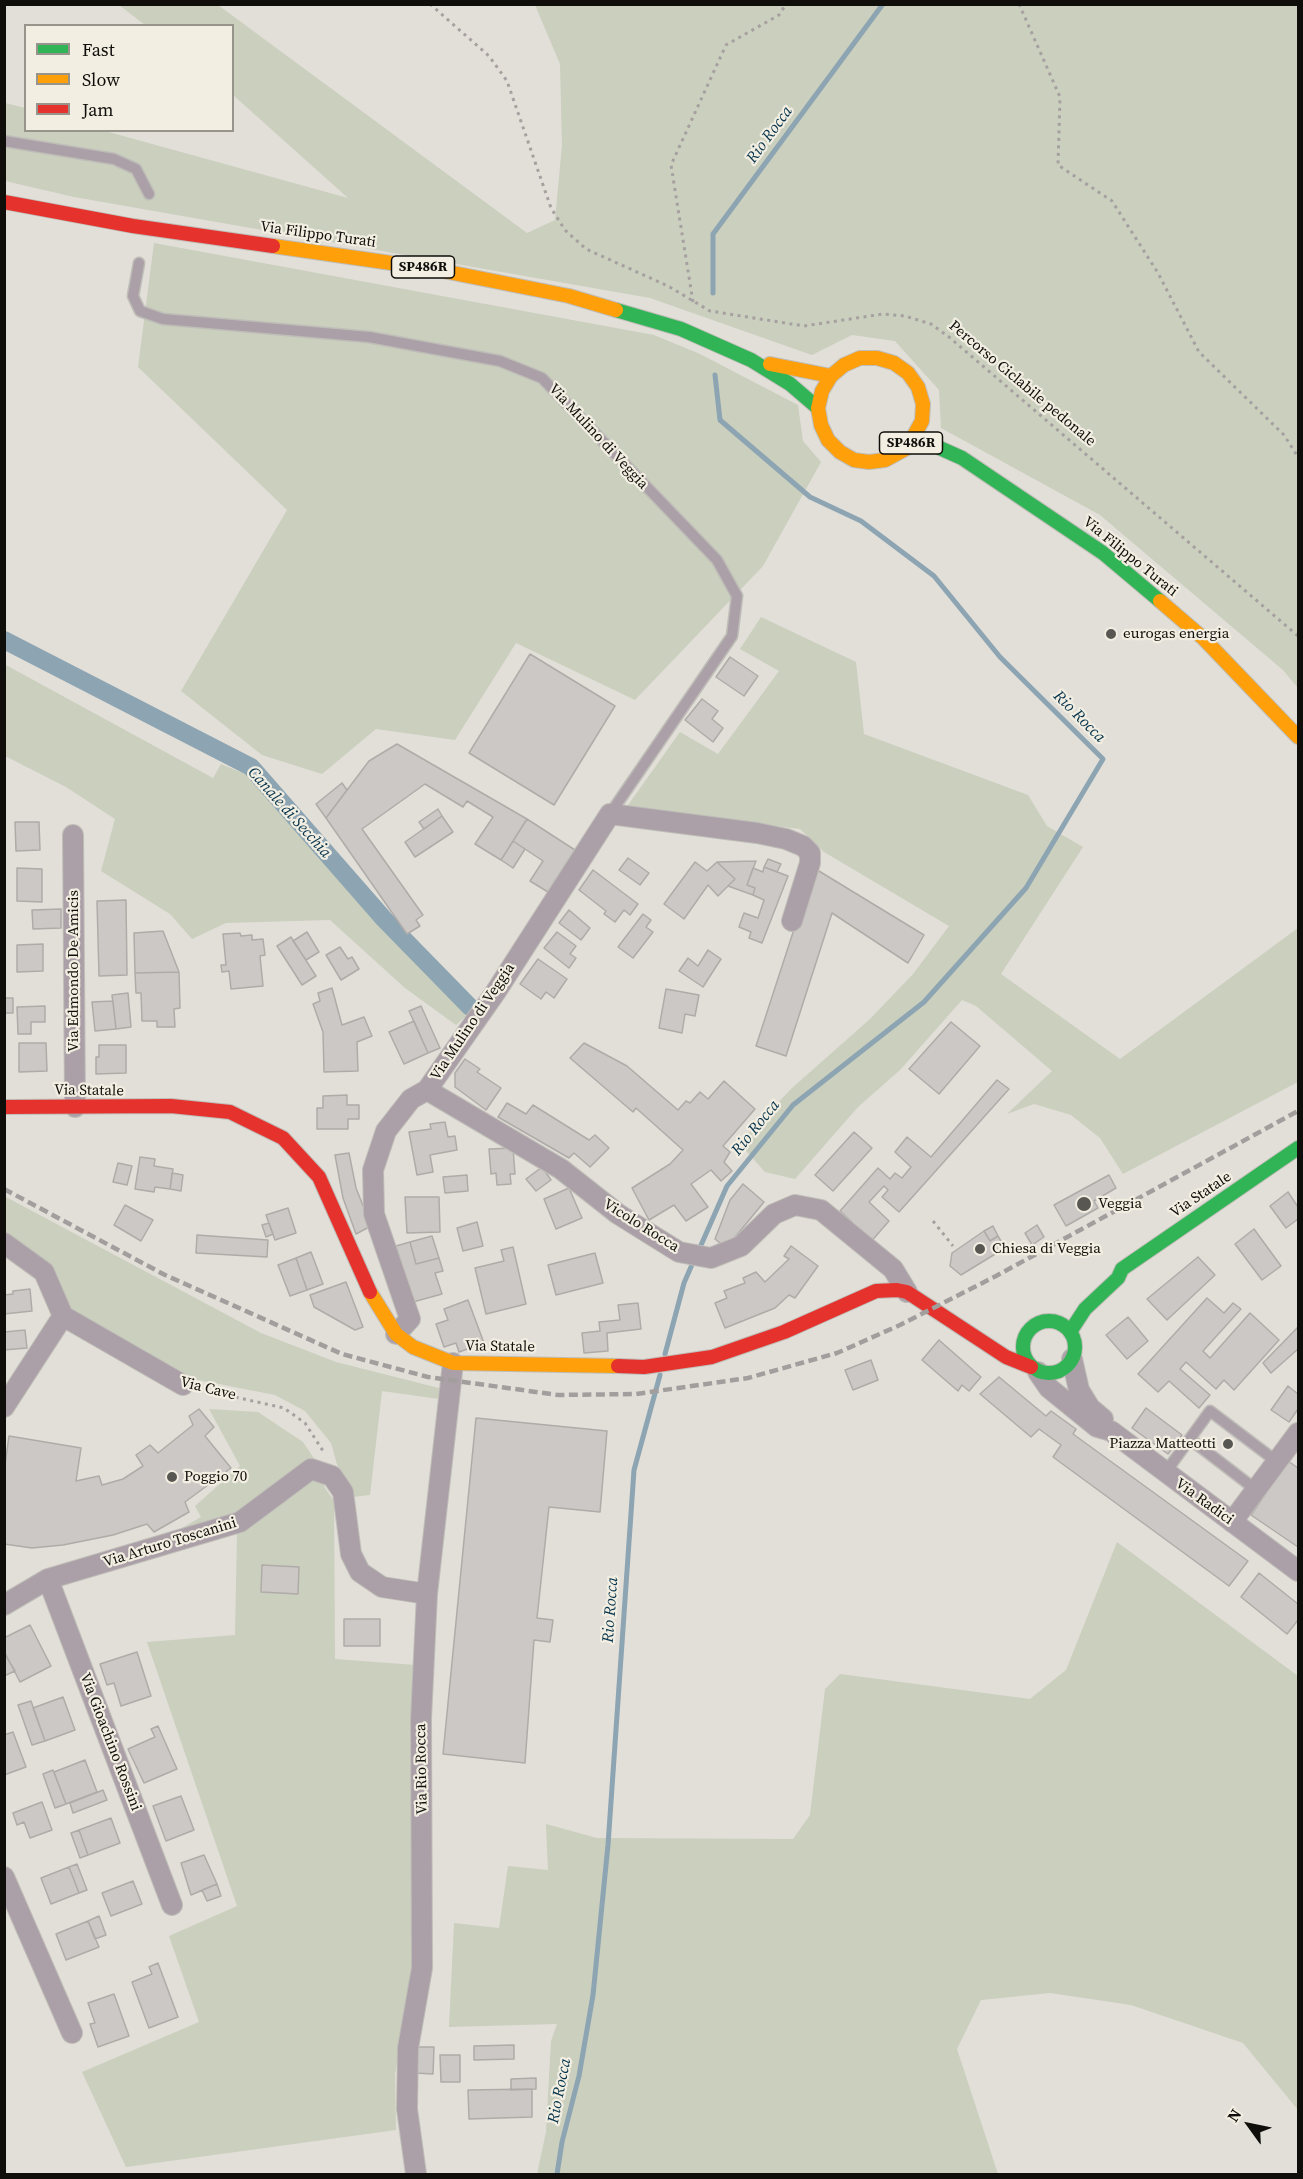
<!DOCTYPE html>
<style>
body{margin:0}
#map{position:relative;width:1303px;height:2179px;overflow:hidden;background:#e2dfd8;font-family:"Source Serif 4",serif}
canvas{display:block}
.frame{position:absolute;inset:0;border:6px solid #0f0e0a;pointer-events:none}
.legend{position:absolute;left:24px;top:24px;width:210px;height:108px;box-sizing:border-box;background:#f2eee2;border:2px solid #97948c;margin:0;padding:8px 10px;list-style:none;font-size:18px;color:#0f0e0a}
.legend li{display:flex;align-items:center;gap:12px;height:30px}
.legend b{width:30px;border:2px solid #97948c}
.north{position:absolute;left:1219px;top:2095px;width:60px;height:60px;-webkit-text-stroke:4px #f2eee2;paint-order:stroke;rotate:303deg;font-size:16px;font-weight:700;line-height:24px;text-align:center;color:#0f0e0a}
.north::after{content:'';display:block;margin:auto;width:21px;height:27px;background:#0f0e0a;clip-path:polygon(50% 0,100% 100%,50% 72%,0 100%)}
</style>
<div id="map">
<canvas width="1303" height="2179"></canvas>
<div class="frame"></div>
<ul class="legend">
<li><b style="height:8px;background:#30b455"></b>Fast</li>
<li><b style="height:8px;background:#ff9f0a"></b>Slow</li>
<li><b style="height:8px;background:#e5322d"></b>Jam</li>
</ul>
<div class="north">N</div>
</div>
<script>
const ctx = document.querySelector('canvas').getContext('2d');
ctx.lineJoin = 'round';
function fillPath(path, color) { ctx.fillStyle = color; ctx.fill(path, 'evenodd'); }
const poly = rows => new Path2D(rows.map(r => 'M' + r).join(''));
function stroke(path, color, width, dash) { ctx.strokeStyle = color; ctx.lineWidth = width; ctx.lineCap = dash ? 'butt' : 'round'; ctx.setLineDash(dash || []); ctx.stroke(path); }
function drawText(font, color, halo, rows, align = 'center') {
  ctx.font = font + ' "Source Serif 4",serif'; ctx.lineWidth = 4.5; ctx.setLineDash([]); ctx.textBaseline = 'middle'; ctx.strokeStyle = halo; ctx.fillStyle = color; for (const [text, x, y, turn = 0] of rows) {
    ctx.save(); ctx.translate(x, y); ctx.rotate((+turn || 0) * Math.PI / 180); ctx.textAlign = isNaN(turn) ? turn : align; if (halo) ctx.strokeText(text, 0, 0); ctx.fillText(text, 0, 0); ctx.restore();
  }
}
const green = poly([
 [119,5,218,5,527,233,555,220,562,145,560,64,535,5,1298,5,1298,688,1283,670,1100,515,941,428,939,390,895,341,852,335,812,355,650,298,74,197,5,181,5,103,25,108,26,130,105,131,348,198,233,95,232,26,145,25],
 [154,243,654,335,700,354,798,405,803,441,821,462,763,566,635,700,516,643,455,740,376,729,322,774,262,755,181,691,287,510,138,367],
 [761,617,856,662,864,734,1028,795,1047,826,1083,847,1001,974,1120,1059,1298,928,1298,1082,1123,1174,1100,1138,1071,1115,1034,1104,1007,1114,1052,1071,976,1006,962,1000,900,1070,858,1107,795,1179,765,1172,739,1143,792,1088,870,1019,913,974,949,926,824,852,800,829,626,808,680,732,718,754,779,671,740,649],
 [4,664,213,778,221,764,250,776,467,1015,456,1025,405,988,330,920,226,923,192,939,170,914,101,871,115,819,66,787,5,756],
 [4,1196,261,1333,336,1362,439,1388,439,1399,382,1391,370,1495,353,1497,348,1481,338,1468,331,1443,305,1411,275,1395,183,1377,70,1309,54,1269,5,1233],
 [209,1409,258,1412,303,1442,315,1460,325,1488,334,1501,335,1659,416,1665,413,1967,395,2074,396,2130,126,2167,82,2072,199,2022,169,1936,237,1906,147,1642,235,1635,237,1534,182,1528,201,1517,195,1506,240,1466],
 [1117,1542,1298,1676,1298,2110,1243,2043,1131,2005,1050,1993,981,2000,957,2049,998,2174,537,2174,546,2132,551,2041,557,2024,449,2027,454,1923,499,1928,508,1866,548,1870,546,1824,597,1838,793,1839,810,1815,825,1689,840,1674,1030,1699,1066,1670]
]);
const stream = poly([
 [713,293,713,234,883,4],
 [698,1252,727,1186,793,1105,924,1002,1026,888,1103,759,1000,657,934,576,861,521,810,497,720,420,715,375],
 [665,1354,684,1283,694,1260],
 [557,2174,562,2142,579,2076,593,1995,608,1845,634,1470,660,1375]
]);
const canal = poly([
 [4,640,251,767,384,919,470,1007]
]);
const building = poly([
 [530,654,615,706,554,805,469,753,530,654],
 [730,657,758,676,744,696,716,677,730,657],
 [702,699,718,711,712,719,723,728,713,742,685,720,702,699],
 [397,744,527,819,501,860,475,844,493,817,467,801,463,807,425,784,362,829,423,915,416,920,420,926,407,934,326,818,369,761,397,744],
 [342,783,347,790,326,818,316,804,342,783],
 [438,809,442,816,424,829,419,822,438,809],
 [442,816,453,832,415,857,405,842,442,816],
 [527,819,575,850,548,892,530,881,543,861,513,841,527,819],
 [15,822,39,822,40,850,16,851,15,822],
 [513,841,525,849,513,868,501,860,513,841],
 [628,858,649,873,640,885,619,870,628,858],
 [768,859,781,864,777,872,764,867,768,859],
 [756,861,747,885,755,888,753,895,728,886,735,879,717,862,756,861],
 [695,862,707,871,717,862,735,879,718,896,708,885,684,919,664,904,695,862],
 [764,867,788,876,762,943,749,938,751,932,739,927,744,913,758,918,764,900,753,895,755,888,747,885,753,868,763,872,764,867],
 [17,868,42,869,42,902,17,901,17,868],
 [814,868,924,935,908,963,832,913,786,1056,756,1046,814,868],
 [593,870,638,904,630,915,624,910,615,922,604,914,606,911,579,890,593,870],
 [126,900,127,975,99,976,97,901,126,900],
 [61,909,61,928,33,929,32,910,61,909],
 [569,910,590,928,581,940,559,923,569,910],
 [643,914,651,920,646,927,653,932,633,958,618,947,643,914],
 [163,931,179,972,135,973,134,933,163,931],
 [307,932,319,952,306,960,293,941,307,932],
 [557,932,576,946,570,954,576,958,569,968,544,948,557,932],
 [240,933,241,936,252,935,252,940,263,939,265,955,260,956,263,986,231,989,229,971,222,972,221,965,226,965,223,934,240,933],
 [291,937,316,976,302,985,277,946,291,937],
 [43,944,43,971,17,972,17,945,43,944],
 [340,947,348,959,352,957,359,969,341,980,326,955,340,947],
 [708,950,721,959,703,987,679,971,688,958,698,966,708,950],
 [538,959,567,979,554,998,546,992,541,999,520,984,538,959],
 [179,972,180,1008,174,1009,175,1027,157,1027,157,1021,142,1021,141,993,136,993,135,973,179,972],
 [332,988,342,1025,364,1017,372,1036,357,1042,358,1071,324,1072,323,1032,313,1004,320,1001,318,993,332,988],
 [666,989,699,995,695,1016,685,1014,682,1033,659,1028,666,989],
 [128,993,131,1027,116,1029,112,995,128,993],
 [4,998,13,998,13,1013,4,1013,4,998],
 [113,1001,116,1029,95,1031,92,1002,113,1001],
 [45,1006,45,1022,31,1022,31,1034,18,1034,17,1007,45,1006],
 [421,1006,440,1048,428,1053,409,1011,421,1006],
 [414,1021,428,1053,404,1064,389,1032,414,1021],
 [951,1022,980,1046,939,1094,909,1069,951,1022],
 [19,1043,46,1043,47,1071,19,1072,19,1043],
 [584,1043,627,1066,678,1110,686,1101,690,1103,700,1092,708,1099,724,1081,755,1109,723,1146,730,1152,724,1162,732,1171,721,1181,711,1170,691,1184,708,1207,686,1221,674,1205,649,1220,632,1188,670,1164,683,1150,636,1108,633,1112,570,1058,584,1043],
 [99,1045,126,1045,126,1073,96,1074,96,1057,99,1057,99,1045],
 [465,1059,480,1069,477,1072,501,1088,486,1110,455,1087,455,1073,465,1059],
 [997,1080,1009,1089,899,1212,882,1197,888,1190,884,1186,869,1202,889,1221,869,1244,848,1226,852,1222,840,1211,878,1168,890,1179,895,1173,902,1178,911,1167,895,1152,907,1137,931,1157,997,1080],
 [347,1095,347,1105,359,1105,359,1119,348,1119,348,1129,317,1129,317,1108,323,1108,323,1096,347,1095],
 [507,1103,526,1114,533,1105,589,1140,595,1135,609,1148,590,1167,574,1153,569,1158,498,1117,507,1103],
 [445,1122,448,1137,455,1136,457,1150,430,1155,433,1172,417,1175,409,1132,431,1129,430,1124,445,1122],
 [854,1132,872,1148,833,1191,815,1175,854,1132],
 [513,1148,515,1174,510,1174,511,1184,497,1185,496,1173,491,1174,489,1149,513,1148],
 [349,1153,356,1188,371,1226,356,1234,343,1198,335,1155,349,1153],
 [140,1157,155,1159,154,1166,173,1169,170,1189,155,1187,154,1192,135,1189,140,1157],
 [118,1163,132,1166,127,1185,113,1182,118,1163],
 [542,1167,551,1180,536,1191,526,1179,542,1167],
 [172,1173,183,1175,181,1191,170,1189,172,1173],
 [467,1175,468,1191,445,1193,443,1177,467,1175],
 [1109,1175,1116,1188,1094,1201,1098,1208,1066,1226,1054,1205,1109,1175],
 [743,1184,764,1202,726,1248,715,1239,730,1200,743,1184],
 [569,1188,582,1218,556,1229,544,1199,569,1188],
 [1288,1192,1298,1207,1298,1219,1286,1228,1270,1206,1288,1192],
 [405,1197,439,1197,440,1232,407,1233,405,1197],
 [125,1205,153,1220,141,1241,114,1225,125,1205],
 [288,1208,296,1233,275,1240,266,1215,288,1208],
 [477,1222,483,1246,463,1251,457,1228,477,1222],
 [269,1223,273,1234,266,1237,262,1225,269,1223],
 [1037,1225,1044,1237,1032,1245,1025,1233,1037,1225],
 [993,1226,998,1236,990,1241,984,1231,993,1226],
 [1254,1229,1281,1266,1262,1280,1235,1244,1254,1229],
 [984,1231,990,1241,998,1236,1005,1248,961,1275,950,1266,952,1253,984,1231],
 [197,1235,268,1240,267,1257,196,1253,197,1235],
 [432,1236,439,1258,416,1264,410,1242,432,1236],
 [410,1242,416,1264,439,1258,443,1271,435,1273,442,1294,413,1302,396,1246,410,1242],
 [791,1246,818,1266,795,1298,789,1295,775,1308,725,1328,715,1303,727,1298,724,1291,745,1283,743,1278,756,1272,765,1282,789,1259,784,1256,791,1246],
 [513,1247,526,1304,486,1314,475,1268,504,1261,501,1250,513,1247],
 [311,1252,323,1284,307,1290,296,1258,311,1252],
 [595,1253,603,1283,556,1295,548,1265,595,1253],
 [1198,1257,1215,1275,1167,1320,1147,1299,1198,1257],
 [296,1258,307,1290,290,1296,278,1265,296,1258],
 [346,1282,363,1327,355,1330,314,1307,310,1295,346,1282],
 [30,1289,32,1311,4,1314,4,1295,13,1294,13,1291,30,1289],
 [1207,1298,1224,1313,1233,1303,1241,1309,1203,1351,1210,1358,1250,1313,1279,1340,1234,1390,1224,1380,1216,1389,1186,1362,1180,1369,1210,1395,1199,1408,1169,1381,1158,1392,1138,1374,1207,1298],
 [468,1300,484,1343,459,1352,456,1343,444,1347,436,1324,448,1320,444,1309,468,1300],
 [638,1303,641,1329,607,1333,608,1351,584,1353,582,1333,600,1331,599,1322,620,1320,618,1305,638,1303],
 [1128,1317,1148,1341,1127,1359,1106,1335,1128,1317],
 [1298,1327,1298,1349,1271,1373,1263,1363,1298,1327],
 [25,1330,27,1348,4,1350,4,1332,25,1330],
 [939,1340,981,1377,969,1391,962,1385,958,1391,922,1360,939,1340],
 [871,1360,878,1380,853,1390,845,1370,871,1360],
 [999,1377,1046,1416,1051,1411,1076,1429,1073,1434,1248,1561,1229,1586,1053,1457,1061,1445,1039,1429,1031,1437,980,1394,999,1377],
 [1288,1386,1298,1394,1298,1409,1289,1422,1271,1410,1288,1386],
 [1146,1408,1182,1435,1168,1454,1132,1428,1146,1408],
 [199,1409,214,1427,205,1436,231,1468,185,1502,189,1512,154,1532,147,1524,113,1535,63,1545,32,1548,4,1544,4,1472,9,1436,81,1448,76,1481,99,1476,102,1485,123,1479,143,1466,136,1455,150,1445,158,1453,193,1425,189,1416,199,1409],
 [476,1418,607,1431,600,1512,549,1507,537,1618,553,1620,550,1642,534,1640,525,1763,443,1754,476,1418],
 [1288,1461,1298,1468,1298,1547,1251,1515,1288,1461],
 [262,1565,299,1567,298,1594,261,1592,262,1565],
 [1259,1573,1298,1604,1298,1620,1287,1634,1241,1597,1259,1573],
 [344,1619,380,1619,380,1646,344,1646,344,1619],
 [30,1625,51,1666,20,1682,4,1651,4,1638,30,1625],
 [137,1652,151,1696,121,1706,114,1683,107,1685,100,1664,137,1652],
 [4,1653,15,1671,4,1676,4,1653],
 [63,1697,75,1730,45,1741,33,1708,63,1697],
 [31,1701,45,1741,32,1745,18,1705,31,1701],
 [158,1726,177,1769,144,1783,128,1749,155,1737,151,1729,158,1726],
 [13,1732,26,1767,4,1775,4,1735,13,1732],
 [85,1760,97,1792,66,1804,54,1772,85,1760],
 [53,1770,66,1804,55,1808,43,1774,53,1770],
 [103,1790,107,1800,73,1813,70,1803,103,1790],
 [181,1796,194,1830,166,1841,153,1806,181,1796],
 [42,1802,52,1830,30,1838,24,1822,17,1825,13,1813,42,1802],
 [111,1818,120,1843,88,1855,79,1830,111,1818],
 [79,1830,88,1855,80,1858,71,1833,79,1830],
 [204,1855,217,1884,191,1895,181,1863,204,1855],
 [77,1864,87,1890,79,1893,69,1867,77,1864],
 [69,1867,79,1893,51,1904,41,1878,69,1867],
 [133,1881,142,1904,111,1916,102,1893,133,1881],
 [217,1884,221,1896,207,1901,202,1890,217,1884],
 [99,1916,106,1935,95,1939,88,1921,99,1916],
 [88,1921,99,1947,66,1960,56,1934,88,1921],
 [158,1963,178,2017,149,2028,132,1982,152,1974,149,1967,158,1963],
 [114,1994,129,2036,98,2047,90,2024,95,2023,88,2003,114,1994],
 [514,2045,514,2059,474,2060,474,2046,514,2045],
 [416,2047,434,2047,433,2074,415,2073,416,2047],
 [440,2055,460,2055,460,2082,441,2082,440,2055],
 [536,2078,536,2089,511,2090,511,2079,536,2078],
 [532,2089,532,2117,469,2119,468,2090,532,2089]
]);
const path = poly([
 [430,4,489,56,507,81,551,208,565,230,586,249,668,286,710,311,804,326,883,314,905,316,931,324,949,337,1298,636],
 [1019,4,1060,97,1058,165,1112,201,1158,273,1199,352,1284,435,1298,457],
 [693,302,671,165,726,45,779,15,786,4],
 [933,1221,953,1246],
 [199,1389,284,1408,305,1423,325,1454]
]);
const lane = poly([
 [4,141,114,159,136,169,149,194],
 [139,263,133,296,140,311,163,319,369,337,500,361,542,378,717,560,737,596,732,636,610,814],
 [1190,1439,1255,1489],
 [1165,1473,1210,1411,1276,1461]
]);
const street = poly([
 [73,835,75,1107],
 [427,1090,561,1169,618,1214,679,1252,711,1258,741,1246,774,1214,795,1205,821,1210,893,1269,907,1292],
 [4,1243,44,1272,63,1316,4,1407],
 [63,1316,183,1385],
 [396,1334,410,1319,374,1214,373,1170,386,1131,411,1099,427,1090,495,993,610,814,757,833,786,839,803,846,810,853,810,863,792,921],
 [1072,1359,1079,1390,1090,1408,1103,1419],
 [1038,1372,1049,1388,1097,1427,1111,1431,1298,1571],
 [1232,1522,1298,1433],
 [48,1579,172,1905],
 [4,1605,48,1579,240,1522,311,1469,332,1476,343,1492,351,1554,360,1572,382,1587,427,1594],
 [4,1877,72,2033],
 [416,2174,407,2109,408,2048,422,1968,421,1719,427,1594,453,1363]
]);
const fast = poly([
 [616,310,681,329,751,360,790,384,818,408],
 [915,437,962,458,1103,553,1160,601],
 '1023 1347a26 26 0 1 1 52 0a26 26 0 1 1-52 0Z',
 [1070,1332,1085,1309,1118,1278,1122,1269,1298,1148]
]);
const slow = poly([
 [273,246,433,269,569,296,616,310],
 [770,364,831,376,844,365,860,358,877,358,894,363,908,373,918,387,923,404,922,421,907,448,885,460,869,462,854,460,840,452,828,440,821,425,818,408,822,391,831,376],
 [1160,601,1203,638,1298,737],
 [370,1292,396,1334,413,1347,453,1363,618,1366]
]);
const jam = poly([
 [4,202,133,226,273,246],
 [4,1107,171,1106,230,1112,283,1138,319,1177,370,1292],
 [618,1366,644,1367,712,1357,784,1332,876,1291,897,1290,907,1292,1006,1357,1031,1367]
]);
const rail = poly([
 [4,1189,165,1275,342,1354,428,1377,558,1395,636,1394,748,1378,837,1353,900,1325,996,1276,1298,1111]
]);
const markers = [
 [1111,634,6,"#595752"],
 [1084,1204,8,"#595752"],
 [980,1249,6,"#595752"],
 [1228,1444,6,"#595752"],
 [172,1477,6,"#595752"]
];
const shields = [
 [423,267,63],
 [911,443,63]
];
const shieldNames = [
 ["SP486R",423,267],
 ["SP486R",911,443]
];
const streetNames = [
 ["Via Filippo Turati",318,235,8],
 ["Percorso Ciclabile pedonale",1022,384,40],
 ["Via Mulino di Veggia",598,437,47],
 ["Via Filippo Turati",1130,557,39],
 ["Via Edmondo De Amicis",74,971,-90],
 ["Via Mulino di Veggia",473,1022,-56],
 ["Via Statale",89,1091,1],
 ["Via Statale",1201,1195,-34],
 ["Vicolo Rocca",641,1226,32],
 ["Via Statale",500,1347,1],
 ["Via Cave",208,1389,14],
 ["Via Radici",1204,1502,36],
 ["Via Arturo Toscanini",170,1543,-17],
 ["Via Gioachino Rossini",110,1742,69],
 ["Via Rio Rocca",422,1769,-91]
];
const poiNames = [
 ["eurogas energia",1123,634],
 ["Veggia",1098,1204],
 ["Chiesa di Veggia",992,1249],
 ["Piazza Matteotti",1216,1444,"right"],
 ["Poggio 70",184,1477]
];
const waterNames = [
 ["Rio Rocca",770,135,-54],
 ["Rio Rocca",1079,717,45],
 ["Canale di Secchia",289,813,48],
 ["Rio Rocca",756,1128,-51],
 ["Rio Rocca",611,1610,-86],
 ["Rio Rocca",560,2091,-79]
];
fillPath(green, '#cacfbe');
stroke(stream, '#8da4b2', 5);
stroke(canal, '#8da4b2', 18);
fillPath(building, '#ccc8c5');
stroke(building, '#afaba8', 1.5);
stroke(lane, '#bfbdb8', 13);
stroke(street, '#bfbdb8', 22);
stroke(fast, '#bfbdb8', 16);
stroke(slow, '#bfbdb8', 16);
stroke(jam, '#bfbdb8', 16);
stroke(path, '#a6a0a1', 3, [3, 4.5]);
stroke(lane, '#aba0a7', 10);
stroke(street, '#aba0a7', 20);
stroke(fast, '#30b455', 14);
stroke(slow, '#ff9f0a', 14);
stroke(jam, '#e5322d', 14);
stroke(rail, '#a29e9d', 4.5, [9, 4.5]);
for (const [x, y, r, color] of markers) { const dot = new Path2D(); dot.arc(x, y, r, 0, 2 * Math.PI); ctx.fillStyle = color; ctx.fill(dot); stroke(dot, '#f2eee2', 2); }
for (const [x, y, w] of shields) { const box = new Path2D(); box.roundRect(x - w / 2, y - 11, w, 22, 4.5); ctx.fillStyle = '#f2eee2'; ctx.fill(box); stroke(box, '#0f0e0a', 1.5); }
drawText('bold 14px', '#0f0e0a', null, shieldNames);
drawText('15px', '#0f0e0a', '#f2eee2', streetNames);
drawText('15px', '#0f0e0a', '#f2eee2', poiNames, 'left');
drawText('italic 16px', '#06344d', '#f2eee2', waterNames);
</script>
